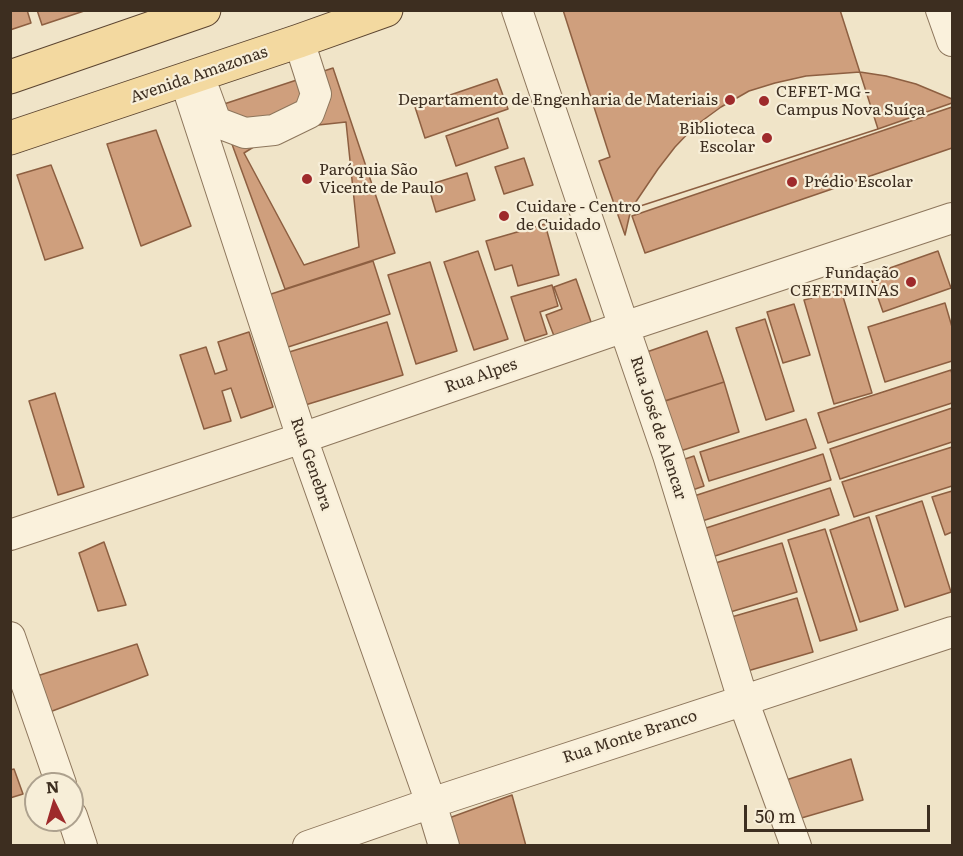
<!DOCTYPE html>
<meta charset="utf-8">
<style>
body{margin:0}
#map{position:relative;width:963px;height:856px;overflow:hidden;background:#f0e4c8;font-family:Literata,serif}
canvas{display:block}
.frame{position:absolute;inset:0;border:12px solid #3d2e20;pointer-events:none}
.north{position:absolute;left:24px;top:772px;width:60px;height:60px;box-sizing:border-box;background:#f7eed8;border:2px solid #ada18e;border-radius:50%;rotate:355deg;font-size:16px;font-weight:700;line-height:24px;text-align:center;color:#3d2e20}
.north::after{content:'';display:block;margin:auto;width:21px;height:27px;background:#9e2a2b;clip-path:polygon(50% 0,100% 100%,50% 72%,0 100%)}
.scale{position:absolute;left:744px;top:805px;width:186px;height:27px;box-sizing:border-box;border:3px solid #3d2e20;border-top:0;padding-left:8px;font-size:18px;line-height:21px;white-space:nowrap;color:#3d2e20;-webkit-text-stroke:4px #f7eed8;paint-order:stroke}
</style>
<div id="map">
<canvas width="963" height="856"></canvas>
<div class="frame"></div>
<div class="north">N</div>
<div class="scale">50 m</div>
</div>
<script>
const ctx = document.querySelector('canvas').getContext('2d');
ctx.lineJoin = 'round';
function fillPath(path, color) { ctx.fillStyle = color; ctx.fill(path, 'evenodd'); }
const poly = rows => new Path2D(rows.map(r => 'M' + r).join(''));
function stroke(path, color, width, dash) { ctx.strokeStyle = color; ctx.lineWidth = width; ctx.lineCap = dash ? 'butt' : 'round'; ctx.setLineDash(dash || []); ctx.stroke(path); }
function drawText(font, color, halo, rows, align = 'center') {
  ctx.font = font + ' Literata,serif'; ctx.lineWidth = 4.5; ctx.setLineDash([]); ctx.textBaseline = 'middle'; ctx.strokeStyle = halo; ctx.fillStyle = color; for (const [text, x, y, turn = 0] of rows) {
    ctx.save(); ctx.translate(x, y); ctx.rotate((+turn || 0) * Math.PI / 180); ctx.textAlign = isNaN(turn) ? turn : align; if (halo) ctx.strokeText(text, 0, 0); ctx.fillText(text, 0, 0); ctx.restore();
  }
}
const building = poly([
 [10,10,27,10,31,23,10,30,10,10],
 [37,10,87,10,42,25,37,10],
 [563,10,840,10,878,129,631,209,625,235,599,161,610,157,563,10],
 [333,68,395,253,285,289,218,106,333,68],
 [860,72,886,76,916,84,952,99,952,103,878,129,631,209,658,169,675,147,695,126,721,107,749,91,775,83,806,76,860,72],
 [497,79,508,109,425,138,415,107,497,79],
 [952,107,952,148,645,253,632,216,952,107],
 [498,118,508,148,456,166,446,136,498,118],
 [346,122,359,247,304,265,244,153,260,143,309,126,346,122],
 [156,130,191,226,141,246,107,144,156,130],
 [524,158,533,185,504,194,495,167,524,158],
 [51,165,83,248,45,260,17,175,51,165],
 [467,173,475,200,436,212,428,185,467,173],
 [545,224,559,275,518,286,512,265,495,270,486,241,545,224],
 [478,251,508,339,474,350,444,262,478,251],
 [938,251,951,288,883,312,870,275,938,251],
 [373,261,390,314,282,349,265,296,373,261],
 [430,262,457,351,416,364,388,275,430,262],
 [576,279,591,322,554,336,546,315,562,309,554,287,576,279],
 [552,285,558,306,540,312,547,334,525,341,511,297,552,285],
 [841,290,872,393,834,404,804,300,841,290],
 [945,303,952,327,952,361,885,382,868,327,945,303],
 [794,304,810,355,783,363,767,312,794,304],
 [765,319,794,411,766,420,736,328,765,319],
 [387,322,403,375,302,406,286,353,387,322],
 [707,331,724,382,656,404,641,354,707,331],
 [249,332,273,407,241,418,231,388,222,391,231,421,204,429,180,355,206,347,215,374,227,370,218,342,249,332],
 [951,370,952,374,952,403,828,443,818,413,951,370],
 [724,382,739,432,668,455,652,405,724,382],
 [55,393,84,487,58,495,29,401,55,393],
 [952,408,952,442,840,479,830,449,952,408],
 [806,419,816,448,709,481,700,452,806,419],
 [952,447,952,486,854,517,842,482,952,447],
 [823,454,831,480,699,522,691,497,823,454],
 [694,456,704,486,684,493,673,463,694,456],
 [830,488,839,515,709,558,700,530,830,488],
 [952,491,952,532,945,535,932,497,952,491],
 [922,501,951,592,905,607,876,516,922,501],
 [869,517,898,610,860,622,830,530,869,517],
 [825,529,857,630,820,641,788,540,825,529],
 [104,542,126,605,98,611,79,553,104,542],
 [782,543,797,592,727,613,712,564,782,543],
 [797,598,813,652,744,672,728,618,797,598],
 [137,644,148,675,47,713,37,676,137,644],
 [851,759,863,800,798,819,783,781,851,759],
 [14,769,23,794,10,798,10,770,14,769],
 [512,795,526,846,458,846,449,818,512,795]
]);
const minor = poly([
 [517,10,624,327,668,455,743,700,796,846],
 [941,10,952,41],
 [185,80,302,438,431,803,444,846],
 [205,92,216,122,245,133,274,130,309,113,316,94,299,41],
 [10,535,302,438,624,327,952,218],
 [10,637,61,784],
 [72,816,82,846],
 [308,846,431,803,952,632]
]);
const major = poly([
 [10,77,204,10],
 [10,138,299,41,386,10]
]);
const markers = [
 [730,100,6,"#9e2a2b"],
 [764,101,6,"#9e2a2b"],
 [767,138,6,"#9e2a2b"],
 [307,179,6,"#9e2a2b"],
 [792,182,6,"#9e2a2b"],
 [504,216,6,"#9e2a2b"],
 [911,282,6,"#9e2a2b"]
];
const streetNames = [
 ["Avenida Amazonas",199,75,-19],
 ["Rua Alpes",481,376,-19],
 ["Rua José de Alencar",658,428,72],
 ["Rua Genebra",311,464,71],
 ["Rua Monte Branco",630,737,-18]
];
const poiNames = [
 ["CEFET-MG -",776,92],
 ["Campus Nova Suíça",776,110],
 ["Departamento de Engenharia de Materiais",718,100,"right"],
 ["Biblioteca",755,129,"right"],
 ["Escolar",755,147,"right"],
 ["Paróquia São",319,170],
 ["Vicente de Paulo",319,188],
 ["Prédio Escolar",804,182],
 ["Cuidare - Centro",516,207],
 ["de Cuidado",516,225],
 ["Fundação",899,273,"right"],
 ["CEFETMINAS",899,291,"right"]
];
fillPath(building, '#cf9f7d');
stroke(building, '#8d5f41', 1.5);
stroke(minor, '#8d765c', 32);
stroke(major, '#5b4430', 35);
stroke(minor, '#faf1dc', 30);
stroke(major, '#f3d9a0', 33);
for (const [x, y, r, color] of markers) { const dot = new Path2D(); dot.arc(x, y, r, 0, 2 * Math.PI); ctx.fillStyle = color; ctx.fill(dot); stroke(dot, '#f7eed8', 2); }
drawText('16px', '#3d2e20', '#f7eed8', streetNames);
drawText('16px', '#3d2e20', '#f7eed8', poiNames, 'left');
</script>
